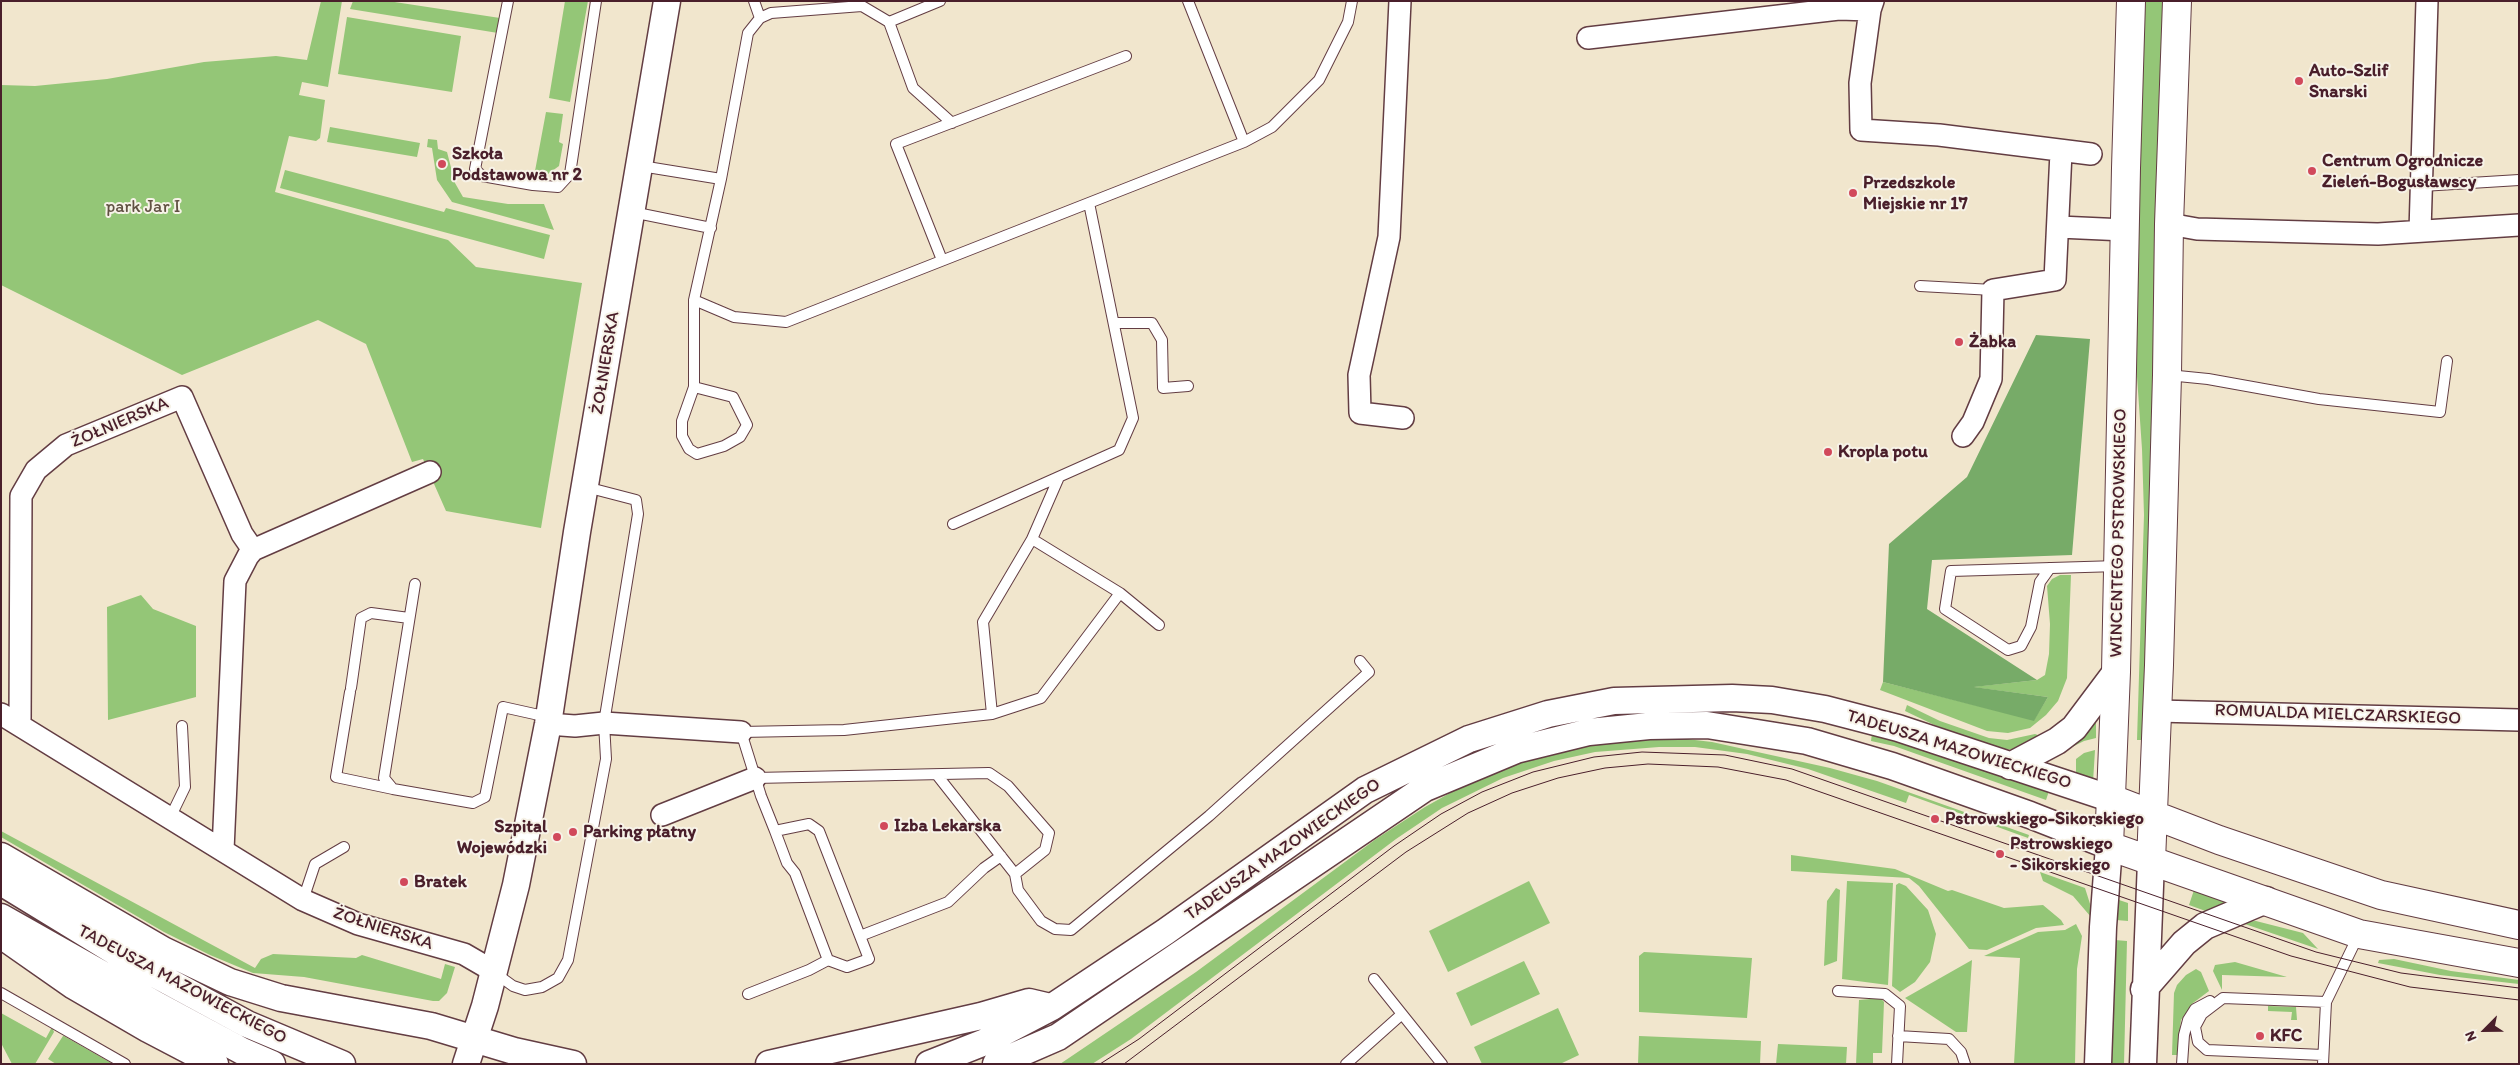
<!DOCTYPE html>
<meta charset="utf-8">
<style>
body{margin:0}
#map{position:relative;width:2520px;height:1065px;overflow:hidden;background:#f1e6cd;font-family:Itim,sans-serif}
canvas{display:block}
.frame{position:absolute;inset:0;border:2px solid #4a1f2b;pointer-events:none}
.north{position:absolute;left:2460px;top:1005px;width:50px;height:50px;-webkit-text-stroke:4px #f7f3e8;paint-order:stroke;rotate:247deg;font-size:14px;font-weight:700;line-height:20px;text-align:center;color:#4a1f2b}
.north::after{content:'';display:block;margin:auto;width:18px;height:22px;background:#4a1f2b;clip-path:polygon(50% 0,100% 100%,50% 72%,0 100%)}
</style>
<div id="map">
<canvas width="2520" height="1065"></canvas>
<div class="frame"></div>
<div class="north">N</div>
</div>
<script>
const ctx = document.querySelector('canvas').getContext('2d');
ctx.lineJoin = 'round';
function fillPath(path, color) { ctx.fillStyle = color; ctx.fill(path, 'evenodd'); }
const poly = rows => new Path2D(rows.map(r => 'M' + r).join(''));
function stroke(path, color, width, dash) { ctx.strokeStyle = color; ctx.lineWidth = width; ctx.lineCap = dash ? 'butt' : 'round'; ctx.setLineDash(dash || []); ctx.stroke(path); }
function drawText(font, color, halo, rows, align = 'center') {
  ctx.font = font + ' Itim,sans-serif'; ctx.lineWidth = 4; ctx.setLineDash([]); ctx.textBaseline = 'middle'; ctx.strokeStyle = halo; ctx.fillStyle = color; for (const [text, x, y, turn = 0] of rows) {
    ctx.save(); ctx.translate(x, y); ctx.rotate((+turn || 0) * Math.PI / 180); ctx.textAlign = isNaN(turn) ? turn : align; if (halo) ctx.strokeText(text, 0, 0); ctx.fillText(text, 0, 0); ctx.restore();
  }
}
const green = poly([
 [321,1,342,1,328,87,302,82,299,95,325,100,320,138,316,141,289,136,275,192,448,240,476,267,582,283,541,528,446,511,423,459,412,462,366,344,318,320,182,375,1,285,1,85,35,86,107,79,204,62,276,56,307,60],
 [353,1,388,1,500,18,498,33,350,9],
 [565,1,588,1,570,102,549,98],
 [2142,1,2168,1,2145,740,2137,740,2144,515,2142,449,2136,362],
 [347,17,461,36,452,92,338,74],
 [546,112,563,114,559,142,563,144,559,166,548,174,535,171],
 [330,127,420,143,417,157,327,142],
 [428,139,437,140,438,149,447,152,455,183,463,197,508,204,544,204,554,230,452,202,437,180,432,148,427,147],
 [285,170,444,212,446,208,550,235,544,259,280,188],
 [2060,575,2071,575,2067,678,2058,701,2046,715,2030,728,2008,733,1987,731,1880,690,1883,682,2034,720,2048,697,1972,687,2037,680,2045,675,2049,654,2050,624,2047,586,2052,579],
 [141,595,153,609,196,626,196,697,108,720,107,607],
 [1907,705,1940,721,1989,738,2007,740,2035,734,2043,737,2018,749,2002,750,1968,741,1905,711],
 [2096,712,2096,738,2084,741,2072,747,2069,743],
 [1872,733,2049,791,2046,800,1894,746,1871,741],
 [1678,738,1712,742,1830,768,1877,781,2029,835,2028,838,1909,795,1906,803,1808,769,1747,754,1695,747,1659,747,1595,752,1554,761,1503,778,1442,808,1396,839,1131,1039,1092,1064,1060,1064,1196,972,1376,839,1425,807,1459,788,1508,765,1580,746,1640,739],
 [2095,750,2093,782,2076,776,2076,759,2084,753],
 [1,831,255,968,261,959,273,954,356,958,362,955,441,979,445,964,455,967,447,993,439,1001,433,1001,304,977,253,973,210,955,164,932,1,837],
 [1791,855,1895,869,1948,891,1952,890,2004,908,2043,905,2061,920,2064,925,2036,928,1987,950,1969,949,1919,886,1909,878,1791,871],
 [2040,872,2085,888,2091,907,2091,917,2073,896,2043,881],
 [1529,881,1550,923,1448,972,1429,931],
 [1847,881,1893,883,1888,985,1842,979],
 [1899,883,1906,886,1928,910,1936,934,1930,962,1915,982,1900,992,1892,986,1896,885],
 [2195,887,2245,905,2211,913,2189,905],
 [1836,888,1840,890,1837,961,1824,966,1827,901],
 [2116,899,2128,903,2128,921,2116,920],
 [2256,921,2303,933,2318,949,2239,922],
 [2076,924,2082,936,2077,969,2075,1064,2014,1064,2020,958,1984,956,2038,932,2065,930],
 [2115,940,2127,941,2124,1064,2111,1064],
 [1644,952,1752,958,1747,1018,1639,1012,1639,956],
 [2394,959,2451,971,2519,980,2519,984,2440,975,2378,963,2379,960],
 [1972,960,1967,1032,1956,1032,1905,998],
 [1524,961,1540,994,1471,1026,1456,993],
 [2235,962,2287,977,2222,975,2222,990,2213,971,2215,965],
 [2196,969,2201,972,2209,991,2193,1003,2181,1020,2177,1055,2172,1055,2174,993,2177,985,2186,975],
 [1881,998,1884,1002,1882,1053,1873,1053,1873,1064,1856,1064,1859,1000],
 [2268,1006,2296,1007,2297,1020,2291,1020,2292,1012,2268,1011],
 [1558,1008,1579,1055,1560,1064,1482,1064,1474,1047],
 [1,1013,46,1038,52,1027,54,1032,35,1064,12,1064,1,1043],
 [63,1036,64,1036,113,1064,56,1064,48,1059],
 [1639,1036,1761,1041,1760,1064,1638,1064],
 [1778,1044,1847,1047,1846,1064,1776,1064]
]);
const forest = poly([
 [2036,335,2090,339,2072,555,1932,560,1927,609,2037,680,1974,687,2048,697,2034,721,1883,682,1889,544,1967,477]
]);
const service = poly([
 [508,1,475,169,482,176,533,185,558,187,570,174,596,1],
 [754,1,760,18],
 [1188,1,1244,142],
 [889,22,913,88,952,123],
 [641,166,721,179],
 [2422,186,2519,180],
 [632,212,711,228],
 [942,260,896,144,1126,56],
 [1920,286,1993,290],
 [694,300,734,317,786,322,1244,142,1272,127,1319,80,1348,22,1352,1],
 [1114,323,1152,323,1162,340,1163,388,1188,386],
 [2168,375,2208,379,2319,399,2440,412,2447,361],
 [694,387,733,397,747,425,740,437,724,446,697,454,689,449,682,436,682,421,694,387,694,300,721,179,748,33,760,18,771,13,862,6,889,22,940,1],
 [953,524,1119,450,1133,418,1089,203],
 [1032,539,1059,477],
 [2050,568,2040,582,2031,627,2021,646,2008,650,1945,609,1951,571,2118,566],
 [415,584,384,778,393,789,473,803,485,797,503,707,548,717],
 [351,688,361,618,371,613,409,618],
 [350,692,336,777,393,789],
 [992,714,983,622,1032,539,1120,593,1159,625],
 [937,775,1015,874,1018,890,1041,921,1055,929,1071,930,1209,816,1369,672,1360,661],
 [755,778,989,773,1008,786,1049,833,1045,850,1015,874],
 [170,818,185,787,182,726],
 [775,831,787,863,795,873,828,960,847,967,869,959,819,831,809,824,775,831,761,796,741,732,844,730,992,714,1041,698,1120,593],
 [303,900,315,864,344,847],
 [860,936,948,902,984,868,1001,856],
 [495,973,513,986,525,990,542,987,558,978,568,960,606,759,604,723,638,514,636,500,586,487],
 [1374,979,1442,1064],
 [1838,991,1885,994,1900,1006,1897,1064],
 [1,993,125,1064],
 [748,994,809,970,828,960],
 [1898,1036,1949,1039,1961,1052,1965,1064],
 [2323,1055,2207,1050,2198,1042,2195,1027,2202,1014,2223,998,2326,1002],
 [1346,1064,1402,1014],
 [2182,1064,2184,1035,2188,1020,2195,1009,2210,1001],
 [2323,1064,2326,1002,2359,934]
]);
const minor = poly([
 [1400,1,1389,237,1359,375,1360,413,1403,418],
 [1870,10,1860,83,1861,130,1939,135,2091,154],
 [1588,38,1839,9,1870,10,1873,1],
 [2169,224,2197,229,2378,234,2519,225],
 [2059,227,2125,230],
 [2420,231,2427,1],
 [1963,436,1973,422,1991,379,1993,290,2055,280,2061,152],
 [2157,711,2519,720],
 [1,714,303,900,358,924,464,954,495,972],
 [548,724,575,726,604,723,741,732],
 [20,725,21,496,36,470,66,445,182,397,242,534,253,550],
 [662,815,755,778],
 [223,850,235,581,248,556,253,550,430,472]
]);
const tertiary = poly([
 [2010,766,2057,741,2074,728,2116,672],
 [1,856,163,950,230,982,281,998,431,1026,514,1051,573,1064],
 [1,882,127,959,247,1024,342,1064],
 [1,917,155,1004,242,1051,272,1064],
 [1,935,74,986,148,1029,215,1064],
 [2144,989,2184,943,2205,926,2266,900],
 [466,1064,485,1006,516,885,548,724,577,532,667,1],
 [769,1064,981,1016,1029,1002,1046,1006],
 [929,1064,985,1042,1052,1007,1165,932,1365,790,1469,739,1548,714,1614,701,1732,698,1772,700,1825,709,1898,728,2112,799],
 [996,1064,1058,1037,1425,788,1516,750,1589,732,1649,726,1707,725,1807,741,1892,766,2030,815,2109,846,2103,927,2098,1064],
 [2143,1064,2151,861]
]);
const secondary = poly([
 [2131,1,2126,168,2116,672,2109,846,2359,934,2519,963],
 [2112,799,2219,840,2381,895,2519,925],
 [2151,861,2159,665,2167,375,2169,224,2177,1]
]);
const tram = poly([
 [1100,1064,1139,1039,1394,846,1441,814,1482,792,1533,772,1594,757,1642,752,1725,755,1792,769,2316,952,2401,973,2519,988],
 [1124,1064,1406,852,1468,813,1512,793,1558,778,1605,768,1648,764,1718,767,1786,780,2291,956,2410,987,2519,1000]
]);
const markers = [
 [2299,81,5,"#d1495b"],
 [442,164,5,"#d1495b"],
 [2312,171,5,"#d1495b"],
 [1853,193,5,"#d1495b"],
 [1959,342,5,"#d1495b"],
 [1828,452,5,"#d1495b"],
 [1935,819,5,"#d1495b"],
 [884,826,5,"#d1495b"],
 [573,832,5,"#d1495b"],
 [557,837,5,"#d1495b"],
 [2000,854,5,"#d1495b"],
 [404,882,5,"#d1495b"],
 [2260,1036,5,"#d1495b"]
];
const poiNames = [
 ["Auto-Szlif",2309,71],
 ["Snarski",2309,92],
 ["Szkoła",452,154],
 ["Podstawowa nr 2",452,175],
 ["Centrum Ogrodnicze",2322,161],
 ["Zieleń-Bogusławscy",2322,182],
 ["Przedszkole",1863,183],
 ["Miejskie nr 17",1863,204],
 ["Żabka",1969,342],
 ["Kropla potu",1838,452],
 ["Pstrowskiego-Sikorskiego",1945,819],
 ["Izba Lekarska",894,826],
 ["Szpital",547,827,"right"],
 ["Wojewódzki",547,848,"right"],
 ["Parking płatny",583,832],
 ["Pstrowskiego",2010,844],
 ["- Sikorskiego",2010,865],
 ["Bratek",414,882],
 ["KFC",2270,1036]
];
const parkNames = [
 ["park Jar I",143,207]
];
const streetNames = [
 ["ŻOŁNIERSKA",606,363,-81],
 ["ŻOŁNIERSKA",120,423,-23],
 ["WINCENTEGO PSTROWSKIEGO",2119,533,-89],
 ["ROMUALDA MIELCZARSKIEGO",2338,715,2],
 ["TADEUSZA MAZOWIECKIEGO",1959,750,17],
 ["TADEUSZA MAZOWIECKIEGO",1283,850,-35],
 ["ŻOŁNIERSKA",383,929,18],
 ["TADEUSZA MAZOWIECKIEGO",182,985,28]
];
fillPath(green, '#94c677');
fillPath(forest, '#77ab68');
stroke(service, '#633d43', 12);
stroke(minor, '#633d43', 24);
stroke(tertiary, '#633d43', 29);
stroke(secondary, '#633d43', 30);
stroke(service, '#fff', 10);
stroke(minor, '#fff', 21);
stroke(tertiary, '#fff', 26);
stroke(secondary, '#fff', 28);
stroke(tram, '#4a1f2b', 1);
for (const [x, y, r, color] of markers) { const dot = new Path2D(); dot.arc(x, y, r, 0, 2 * Math.PI); ctx.fillStyle = color; ctx.fill(dot); stroke(dot, '#f7f3e8', 2); }
drawText('bold 18px', '#4a1f2b', '#f7f3e8', poiNames, 'left');
drawText('18px', '#605142', '#f7f3e8', parkNames);
drawText('18px', '#4a1f2b', '#f7f3e8', streetNames);
</script>
